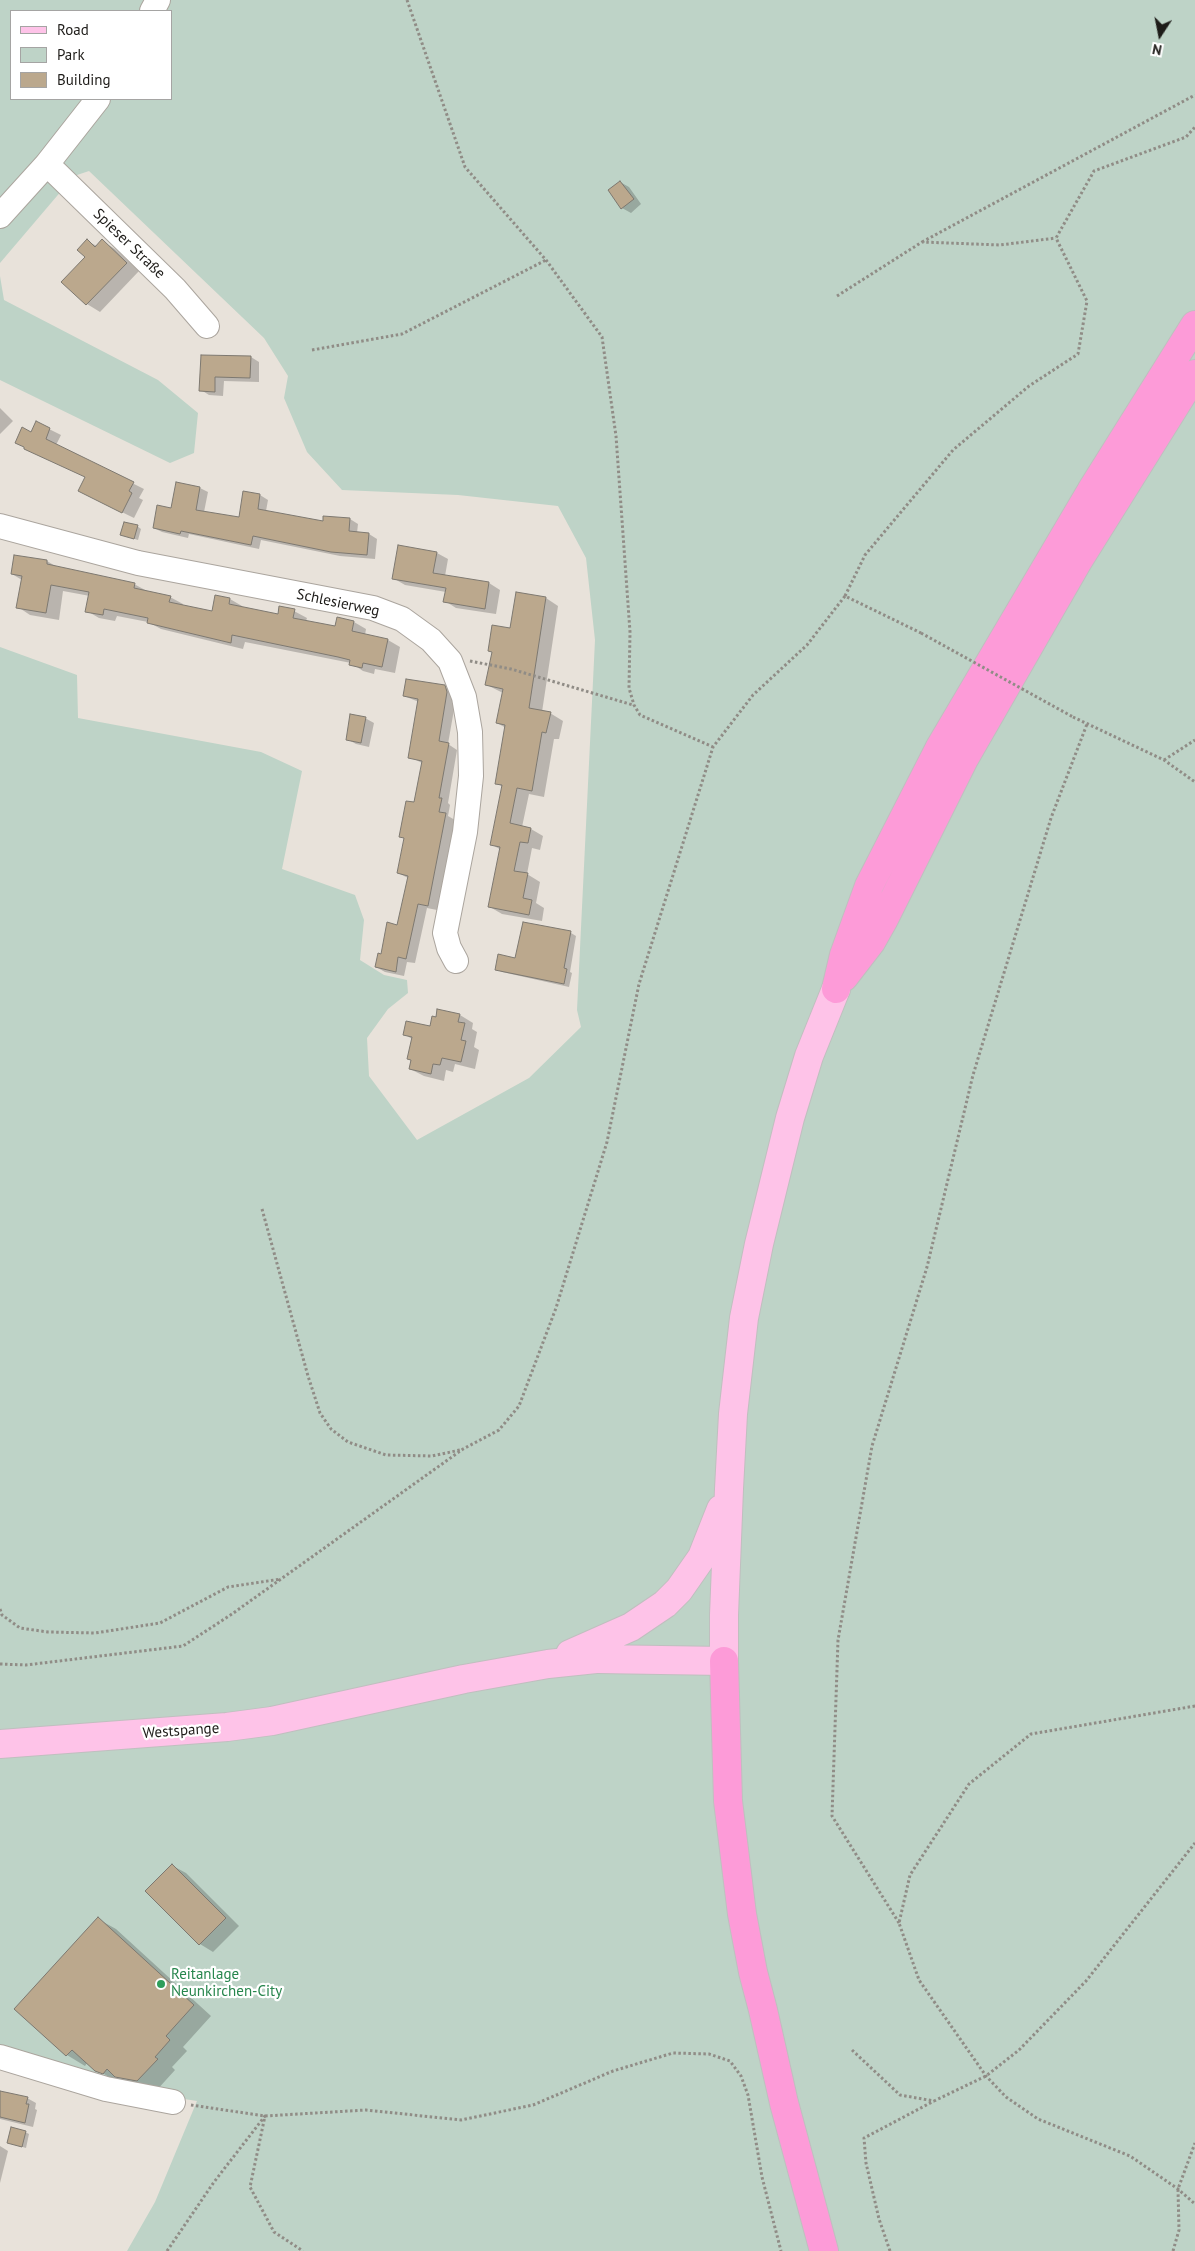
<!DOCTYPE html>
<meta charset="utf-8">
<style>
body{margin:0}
#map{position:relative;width:1195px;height:2251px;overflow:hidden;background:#e8e2da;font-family:"PT Sans",sans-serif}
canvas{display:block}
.legend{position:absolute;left:10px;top:10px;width:162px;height:90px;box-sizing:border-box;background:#fff;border:1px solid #a5a4a3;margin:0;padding:6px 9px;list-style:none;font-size:15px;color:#1e1c19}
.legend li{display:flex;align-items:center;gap:10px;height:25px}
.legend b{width:25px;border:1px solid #a5a4a3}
.north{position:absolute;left:1135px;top:10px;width:50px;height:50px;-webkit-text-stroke:4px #fff;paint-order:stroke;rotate:191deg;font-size:14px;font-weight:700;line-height:20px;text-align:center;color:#1e1c19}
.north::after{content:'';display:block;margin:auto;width:18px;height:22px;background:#1e1c19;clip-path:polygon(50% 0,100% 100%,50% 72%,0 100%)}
</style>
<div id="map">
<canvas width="1195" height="2251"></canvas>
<ul class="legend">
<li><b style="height:6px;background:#fec3e8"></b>Road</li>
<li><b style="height:14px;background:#bed3c7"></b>Park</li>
<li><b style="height:14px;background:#bba88d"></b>Building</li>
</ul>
<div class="north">N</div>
</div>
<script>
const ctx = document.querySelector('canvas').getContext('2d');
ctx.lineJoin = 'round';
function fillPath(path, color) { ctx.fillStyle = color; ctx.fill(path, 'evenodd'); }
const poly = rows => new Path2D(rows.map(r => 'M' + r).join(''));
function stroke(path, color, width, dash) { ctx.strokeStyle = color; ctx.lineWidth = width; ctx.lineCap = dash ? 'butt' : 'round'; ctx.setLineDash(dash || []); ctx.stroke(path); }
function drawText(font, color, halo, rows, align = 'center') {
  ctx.font = font + ' "PT Sans",sans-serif'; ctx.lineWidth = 4.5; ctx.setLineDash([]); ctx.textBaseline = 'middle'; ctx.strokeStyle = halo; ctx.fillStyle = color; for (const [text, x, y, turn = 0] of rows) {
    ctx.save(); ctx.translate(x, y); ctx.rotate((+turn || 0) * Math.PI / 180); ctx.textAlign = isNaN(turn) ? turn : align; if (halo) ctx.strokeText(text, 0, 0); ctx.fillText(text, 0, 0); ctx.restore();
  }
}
const green = poly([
 [0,0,1195,0,1195,2251,127,2251,155,2202,197,2101,115,2088,0,2047,0,647,77,675,78,718,261,752,302,771,282,869,355,895,364,920,360,960,384,975,407,980,408,993,388,1009,367,1038,369,1076,417,1140,529,1078,581,1027,577,1010,595,640,586,558,558,506,458,495,342,490,307,452,284,398,288,376,264,338,89,171,74,176,0,263],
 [11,11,171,11,171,99,11,99],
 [0,276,4,300,158,380,198,413,194,453,170,463,0,380]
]);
const shadow = poly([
 [620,182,629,187,641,204,631,213,622,208],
 [87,241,97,246,102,241,115,249,139,271,100,312,87,304],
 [202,356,251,357,259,362,259,382,224,381,223,396,209,395,201,390],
 [0,408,13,421,0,434],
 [37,423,61,435,56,445,144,489,139,498,143,500,134,518,91,497,87,477,25,449],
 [177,483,200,488,208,492,204,512,240,518,260,495,268,500,266,511,324,522,350,519,358,524,357,533,369,534,377,539,375,559,340,556,261,540,259,549,189,534,188,538,162,532,154,528,172,509],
 [137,526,141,529,138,540,122,535],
 [437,553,448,559,445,576,489,583,500,590,496,614,456,608,445,601,446,592,405,585,393,578],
 [47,561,57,567,134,584,147,591,170,597,183,604,182,606,213,613,230,599,242,606,242,608,279,616,294,611,307,618,306,621,336,627,354,622,366,629,365,635,388,640,400,647,395,673,375,669,374,674,363,671,351,663,245,642,243,649,161,629,148,622,117,616,115,621,99,618,87,611,90,596,63,591,59,620,30,615,18,607,22,580,12,574],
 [546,598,558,606,542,712,550,713,563,721,559,739,554,739,544,797,529,794,522,827,531,829,543,836,540,850,532,848,527,874,540,882,536,903,544,908,542,921,502,914,490,907,501,850,491,844,503,787,496,783,506,728,497,723,503,693,487,685,511,629],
 [444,686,454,692,456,698,448,744,457,750,448,803,450,805,448,816,455,820,437,910,427,908,415,963,407,962,404,976,385,972,376,967,398,926,408,878,398,873,405,839,401,836,415,804,422,763,410,757,419,702,404,696],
 [365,718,374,723,369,747,356,744,347,739],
 [571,933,576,936,570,972,572,973,569,987,502,972,496,969],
 [438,1010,460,1015,473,1023,472,1029,477,1032,474,1047,479,1050,475,1069,455,1064,453,1072,446,1070,444,1081,424,1076,410,1069,412,1039,404,1034,431,1028],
 [173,1866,186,1873,239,1926,213,1952,200,1944,147,1891],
 [98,1919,116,1929,211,2016,183,2047,187,2051,172,2067,175,2070,156,2091,134,2086,124,2080,121,2083,115,2081,87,2063,85,2066,67,2055,16,2009],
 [0,2092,27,2098,36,2103,35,2109,37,2110,33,2127,0,2119],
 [25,2132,29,2134,26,2148,9,2143],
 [0,2146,8,2151,0,2183]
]);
const building = poly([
 [620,181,634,199,621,209,608,190,620,181],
 [87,239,95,247,102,239,127,263,86,305,61,282,85,257,77,250,87,239],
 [201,355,251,356,250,378,215,377,215,392,199,391,201,355],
 [36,421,50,428,46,439,134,482,129,491,132,493,122,513,78,491,85,477,24,449,24,447,15,443,22,427,31,432,36,421],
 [176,482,200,487,196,510,239,517,243,491,260,494,258,509,323,521,323,516,350,518,349,531,369,533,367,555,331,552,253,536,251,545,181,531,180,534,153,528,157,505,171,508,176,482],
 [124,522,138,525,134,539,120,535,124,522],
 [398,545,437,552,433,573,489,582,485,609,443,602,446,588,392,579,398,545],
 [14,555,47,560,47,564,135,583,134,588,171,596,169,602,212,611,215,595,230,598,229,604,278,614,279,606,295,609,293,618,335,626,337,617,354,621,352,631,388,639,382,667,363,663,362,668,349,665,350,660,338,657,232,635,231,643,147,623,148,618,104,609,103,615,85,612,89,592,51,585,46,613,16,608,22,576,11,574,14,555],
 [516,592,546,597,529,708,551,712,546,733,542,732,532,791,517,788,510,823,531,828,528,843,520,842,514,871,528,873,523,898,532,900,529,915,488,907,500,847,490,845,502,785,495,784,505,725,496,723,503,689,485,685,492,652,488,651,492,625,510,628,516,592],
 [406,679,445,685,447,692,439,741,449,743,439,798,442,798,439,812,446,813,428,906,418,904,406,959,398,957,396,972,375,967,378,953,381,954,387,922,397,925,408,876,397,873,404,838,399,837,406,801,414,802,422,761,408,758,418,699,403,696,406,679],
 [350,714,366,717,361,743,346,740,350,714],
 [523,922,571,931,564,968,567,969,564,984,495,970,498,954,515,958,523,922],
 [437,1009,460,1014,458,1022,465,1023,461,1040,466,1041,461,1062,442,1058,440,1065,433,1064,431,1074,409,1069,411,1060,407,1059,412,1037,403,1035,406,1021,430,1026,432,1016,436,1017,437,1009],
 [172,1864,226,1918,199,1945,145,1891,172,1864],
 [98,1917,194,2005,166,2036,170,2040,155,2057,158,2059,137,2081,115,2077,107,2069,103,2074,95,2071,72,2050,66,2056,14,2009,98,1917],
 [0,2091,28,2097,26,2104,29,2104,25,2123,0,2117,0,2091],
 [11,2127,26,2131,22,2147,7,2143,11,2127]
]);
const path = poly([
 [407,0,465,167,546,260,602,337,616,436,630,632,629,688,634,705,640,715,713,747],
 [922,242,1195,95],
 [837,296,922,242,1000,245,1056,238],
 [312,350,402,334,546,260],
 [845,596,865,555,953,450,1029,386,1078,354,1087,301,1056,238,1094,171,1186,137,1195,127],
 [470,661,511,669,633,705],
 [1073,717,1164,760,1195,782],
 [1164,760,1195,740],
 [262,1209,308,1376,320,1413,331,1429,348,1442,386,1455,432,1456,460,1450],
 [0,1609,2,1615,20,1628,48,1632,95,1633,160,1623,228,1587,281,1579],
 [0,1664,26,1665,183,1646,232,1614,463,1449,499,1430,519,1406,556,1308,607,1142,639,984,713,747,753,695,807,645,845,596,921,633],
 [1195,1706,1031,1734,969,1784,910,1875,899,1923,919,1980,986,2076,1006,2097,1038,2119,1130,2156,1178,2189,1195,2204],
 [899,1923,832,1816,838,1640,872,1446,927,1267,973,1075,1051,818,1087,724],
 [852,2050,900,2095,934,2101,986,2076,1019,2050,1086,1981,1195,1843],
 [191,2105,265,2116,366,2110,461,2120,533,2105,613,2071,673,2053,709,2054,730,2061,741,2076,748,2095,762,2177,781,2251],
 [167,2251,214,2182,265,2116,250,2187,274,2232,303,2251],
 [890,2251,879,2219,866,2163,864,2138,934,2101],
 [1173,2251,1179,2230,1178,2189,1195,2143]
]);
const minor = poly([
 [152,11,158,0],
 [47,164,175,289,207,326],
 [0,216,47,164,98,99],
 [0,526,138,563,373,608,402,619,431,640,450,661,464,697,470,732,471,776,465,832,445,933,449,948,456,961],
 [0,2057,106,2089,173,2102]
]);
const major = poly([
 [570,1654,631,1627,665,1604,679,1590,702,1557,721,1509],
 [598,1659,724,1661,724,1615,729,1489,733,1414,744,1318,759,1244,790,1118,809,1056,836,989],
 [0,1744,227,1727,272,1721,464,1679,548,1664,615,1657]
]);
const highway = poly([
 [844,977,871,942,884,919,964,759,1078,561,1195,374],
 [836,989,844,955,869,886,940,747,1091,491,1195,325],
 [724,1661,728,1801,742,1914,753,1972,763,2010,784,2103,824,2251]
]);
const pathBridge = poly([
 [921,633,1073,717]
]);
const markers = [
 [161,1984,5,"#2e9e5b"]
];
const streetNames = [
 ["Spieser Straße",129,244,44],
 ["Schlesierweg",338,603,12],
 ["Westspange",181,1731,-4]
];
const leisureNames = [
 ["Reitanlage",171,1975],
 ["Neunkirchen-City",171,1992]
];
fillPath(green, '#bed3c7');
fillPath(shadow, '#0003');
fillPath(building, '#bba88d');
stroke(building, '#7d7870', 1);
stroke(minor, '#aba59e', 26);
stroke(major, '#c0bfbf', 30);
stroke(highway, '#c0bfbf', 30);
stroke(path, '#908c86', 3, [2.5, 2.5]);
stroke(minor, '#fff', 24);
stroke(major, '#fec3e8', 28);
stroke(highway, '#fd9bd8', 28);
stroke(pathBridge, '#908c86', 3, [2.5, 2.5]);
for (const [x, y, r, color] of markers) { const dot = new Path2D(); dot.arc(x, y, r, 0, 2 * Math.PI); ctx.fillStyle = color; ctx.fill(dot); stroke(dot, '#fff', 2); }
drawText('15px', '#1e1c19', '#fff', streetNames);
drawText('15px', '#27864d', '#fff', leisureNames, 'left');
</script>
